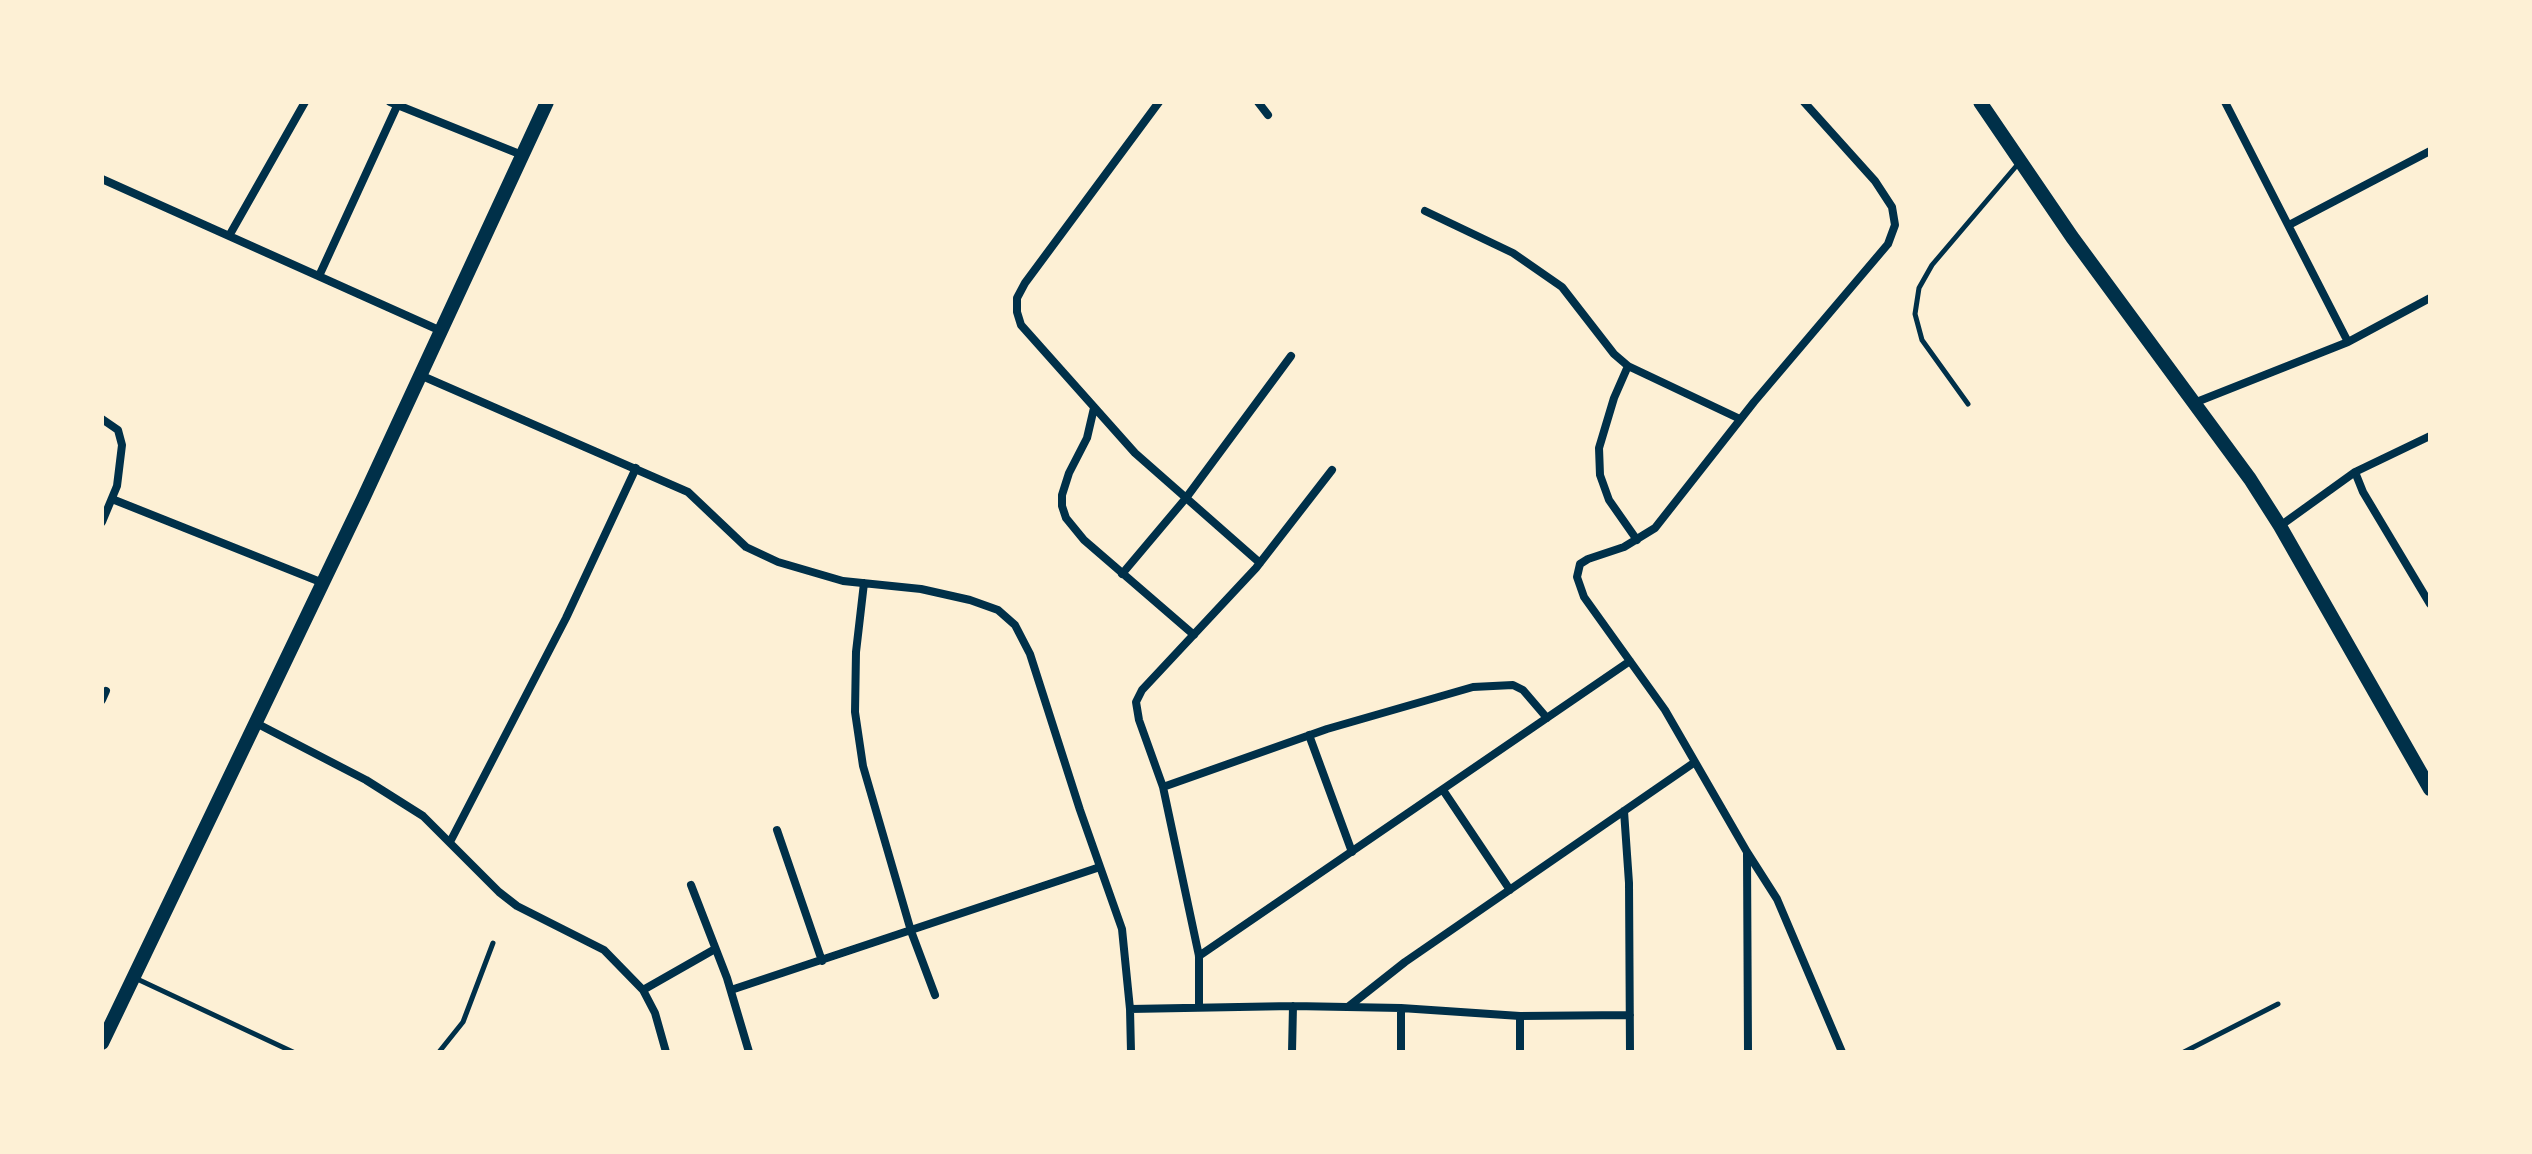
<!DOCTYPE html>
<style>
body{margin:0}
#map{position:relative;width:2532px;height:1154px;overflow:hidden;background:#fdf0d5;font-family:"Roboto Serif",serif}
canvas{display:block}
.frame{position:absolute;inset:0;border:104px solid #fdf0d5;pointer-events:none}
</style>
<div id="map">
<canvas width="2532" height="1154"></canvas>
<div class="frame"></div>
</div>
<script>
const ctx = document.querySelector('canvas').getContext('2d');
ctx.lineJoin = 'round';
const poly = rows => new Path2D(rows.map(r => 'M' + r).join(''));
function stroke(path, color, width, dash) { ctx.strokeStyle = color; ctx.lineWidth = width; ctx.lineCap = dash ? 'butt' : 'round'; ctx.setLineDash(dash || []); ctx.stroke(path); }
const service = poly([
 [1968,404,1922,340,1915,314,1919,288,1932,265,2018,164],
 [135,978,293,1052],
 [439,1052,463,1022,493,943],
 [2184,1052,2278,1004]
]);
const minor = poly([
 [390,102,522,155],
 [1159,102,1025,283,1017,298,1017,312,1021,325,1135,453,1260,563],
 [1258,102,1268,115],
 [1804,102,1875,181,1892,207,1895,225,1888,244,1754,402,1655,528,1624,547,1588,559,1580,564,1577,577,1584,597,1665,710,1747,852,1777,899,1842,1052],
 [2225,102,2348,342],
 [102,179,441,331],
 [1425,211,1513,253,1562,287,1614,354,1628,366,1740,419],
 [2289,225,2430,151],
 [229,236,305,102],
 [319,276,397,106,397,102],
 [1628,366,1614,398,1599,448,1600,475,1609,500,1637,540],
 [420,375,688,492,746,547,778,562,843,581,921,589,970,600,998,610,1015,625,1030,654,1080,810,1122,929,1130,1009,1131,1052],
 [2194,403,2348,342,2430,298],
 [1094,408,1087,438,1069,473,1062,495,1062,506,1066,518,1084,540,1194,635],
 [102,419,118,430,122,445,117,486,102,522],
 [2355,472,2363,492,2430,604],
 [112,499,323,583],
 [2280,526,2355,472,2430,436],
 [1122,574,1186,498,1291,356],
 [864,583,856,652,855,712,863,766,911,931,935,995],
 [102,700,106,691],
 [256,723,366,780,423,816,499,892,517,906,604,950,643,990,655,1013,666,1052],
 [1309,735,1352,852],
 [1163,787,1327,729,1473,687,1513,685,1523,690,1547,718],
 [1443,790,1510,890],
 [1624,811,1629,883,1630,1052],
 [777,830,822,961],
 [450,842,566,618,636,468],
 [1747,853,1748,1052],
 [691,885,727,978,749,1052],
 [1199,956,1630,661],
 [643,990,715,949],
 [731,990,1100,867],
 [1199,1007,1199,956,1163,787,1139,720,1136,702,1142,690,1256,568,1332,470],
 [1348,1007,1405,962,1695,762],
 [1401,1008,1401,1052],
 [1130,1009,1293,1006,1401,1008,1520,1016,1630,1015],
 [1292,1052,1293,1006],
 [1520,1052,1520,1016]
]);
const secondary = poly([
 [1980,102,2072,237,2250,479,2280,526,2430,789],
 [102,1043,363,499,547,102]
]);
stroke(service, '#003049', 5);
stroke(minor, '#003049', 8);
stroke(secondary, '#003049', 14);
</script>
